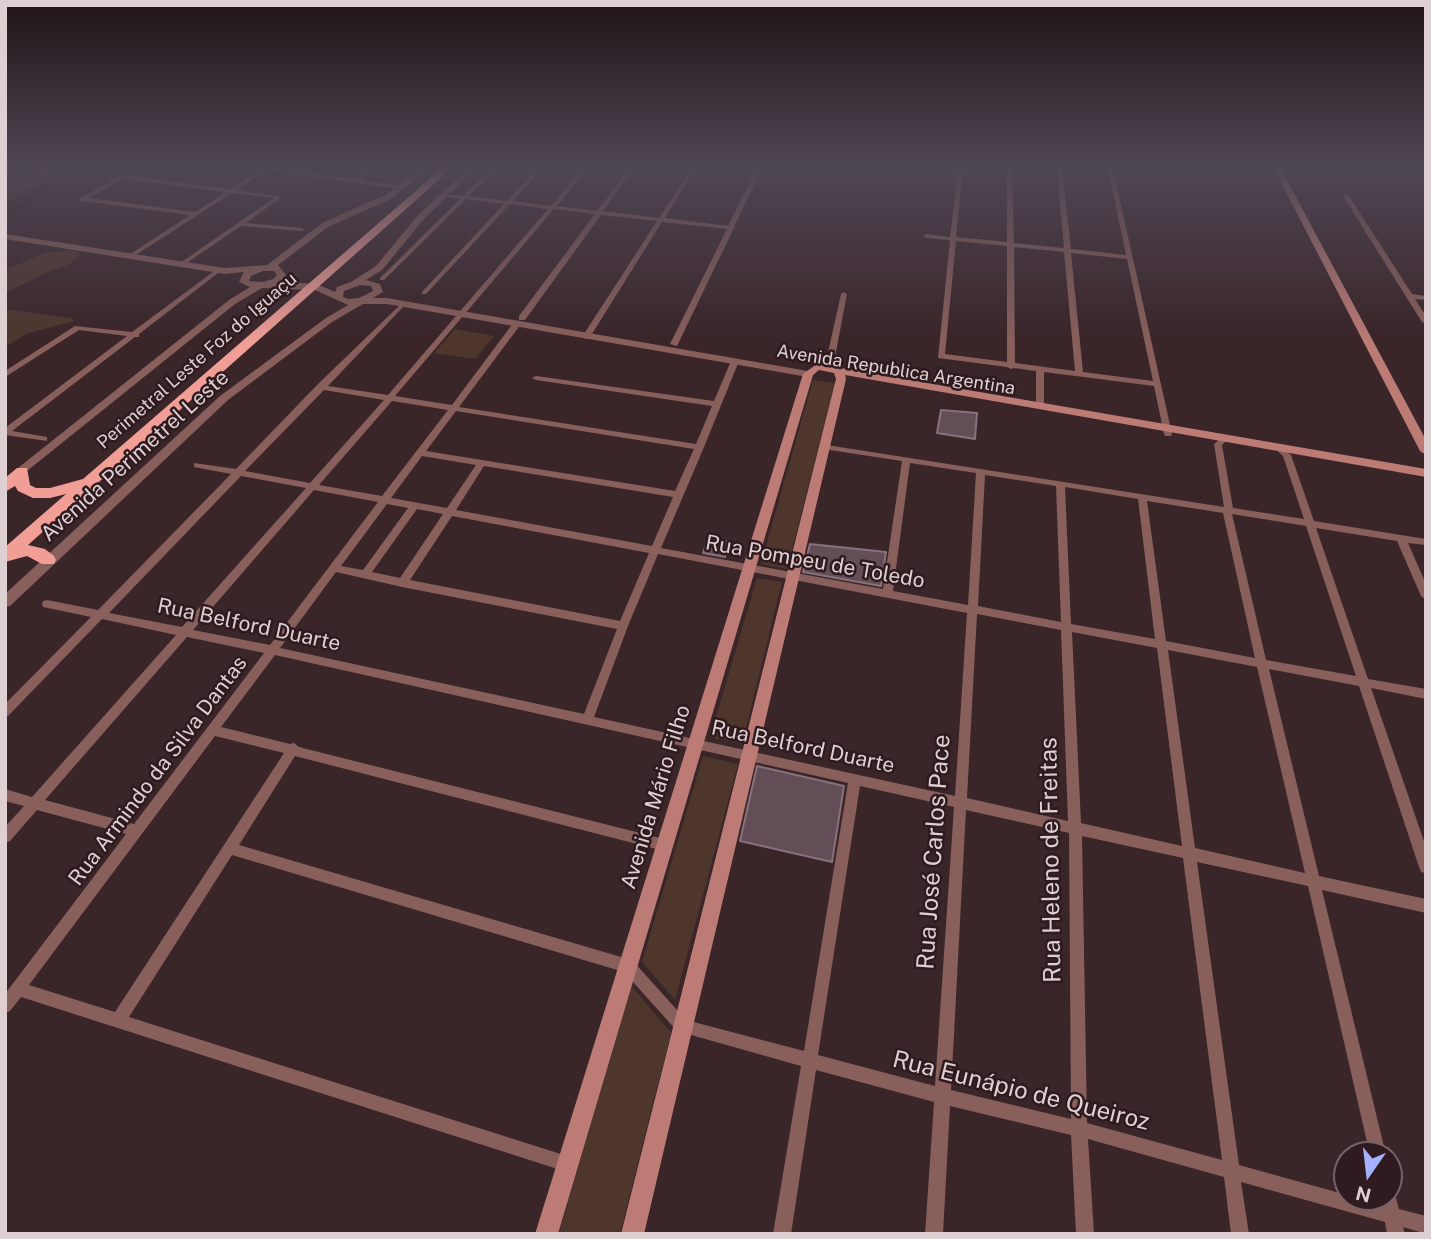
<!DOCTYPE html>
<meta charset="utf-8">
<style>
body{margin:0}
#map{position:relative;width:1431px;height:1239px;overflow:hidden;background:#3a2529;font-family:"Public Sans",sans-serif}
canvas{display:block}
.frame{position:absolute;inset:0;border:7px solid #ded0d2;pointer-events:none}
.north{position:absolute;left:1333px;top:1141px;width:70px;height:70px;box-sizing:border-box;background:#2f1b1f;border:2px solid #756367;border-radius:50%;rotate:194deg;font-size:19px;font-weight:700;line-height:28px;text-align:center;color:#ded0d2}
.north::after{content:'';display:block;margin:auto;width:24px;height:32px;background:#a5b1fc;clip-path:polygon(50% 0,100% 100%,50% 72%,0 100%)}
</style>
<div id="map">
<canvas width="1431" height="1239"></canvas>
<div class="frame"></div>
<div class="north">N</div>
</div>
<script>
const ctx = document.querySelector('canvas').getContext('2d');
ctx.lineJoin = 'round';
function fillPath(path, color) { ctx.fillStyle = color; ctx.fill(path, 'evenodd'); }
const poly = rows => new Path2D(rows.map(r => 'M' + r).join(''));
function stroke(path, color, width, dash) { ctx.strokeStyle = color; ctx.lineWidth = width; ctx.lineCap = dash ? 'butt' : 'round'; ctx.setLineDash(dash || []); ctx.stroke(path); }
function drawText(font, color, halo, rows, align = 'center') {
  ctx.font = font + ' "Public Sans",sans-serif'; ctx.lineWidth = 5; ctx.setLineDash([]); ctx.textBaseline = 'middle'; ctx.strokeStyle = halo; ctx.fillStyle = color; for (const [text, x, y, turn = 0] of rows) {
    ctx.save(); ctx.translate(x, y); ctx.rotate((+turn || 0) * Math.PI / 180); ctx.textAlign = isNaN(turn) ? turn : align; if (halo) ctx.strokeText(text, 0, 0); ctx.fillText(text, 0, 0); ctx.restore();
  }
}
const green = poly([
 [5,169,70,169,51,186,38,183,5,203,5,192,36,175],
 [70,250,80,253,70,264,43,274,5,293,5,270,45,253],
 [5,309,72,318,75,321,28,333,5,347],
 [455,329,494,336,475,359,434,353],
 [813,380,835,383,787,569,761,564],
 [757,578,782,582,742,744,710,737],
 [703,756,738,764,675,1000,642,962],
 [631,985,671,1033,620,1234,559,1234]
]);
const stream = poly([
 [5,213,27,201,61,169]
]);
const building = poly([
 [941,410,977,413,975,439,937,433,941,410],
 [709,537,730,542,725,557,703,553,709,537],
 [810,544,886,552,881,586,803,572,810,544],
 [757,766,844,786,832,862,740,841,757,766]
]);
const minor = poly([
 [256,169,268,169,356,179,371,169,376,169,362,180,406,187,403,189,265,171,237,190,282,197,246,223,301,228,304,230,303,231,241,226,182,266,180,265,180,263,274,198,232,193,131,258,129,257,129,255,190,215,82,201,79,199,122,175,230,189,259,171,256,169],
 [123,179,226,192,195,212,88,198,123,179],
 [490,169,496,169,469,196,507,201,537,169,542,169,513,201,551,206,582,169,587,169,557,206,597,211,629,169,633,169,603,211,659,218,691,169,695,169,665,218,728,226,755,171,749,169,762,169,734,227,735,228,733,230,677,346,670,344,727,229,662,222,590,337,586,339,582,337,657,221,601,215,525,320,519,320,519,316,595,214,554,209,395,396,452,405,514,322,517,322,521,324,459,407,696,444,712,406,536,380,532,378,536,376,714,401,731,361,738,359,739,361,704,447,661,548,883,589,902,461,823,449,820,448,820,444,1224,507,1214,444,1225,435,1229,438,1222,445,1233,508,1304,519,1283,456,1273,447,1277,444,1291,455,1314,521,1426,539,1426,545,1408,543,1426,584,1426,600,1421,596,1397,541,1316,528,1368,679,1426,689,1426,699,1371,688,1426,847,1426,873,1421,872,1419,867,1359,686,1269,669,1319,876,1426,899,1426,913,1322,890,1386,1155,1370,1155,1308,886,1197,862,1239,1165,1347,1195,1347,1197,1355,1197,1381,1204,1380,1197,1389,1197,1389,1189,1394,1191,1399,1209,1426,1216,1426,1234,1403,1227,1405,1234,1387,1234,1385,1222,1241,1182,1249,1234,1231,1234,1224,1177,1088,1139,1094,1234,1076,1234,1071,1135,950,1106,943,1234,925,1234,934,1102,816,1070,791,1234,773,1234,801,1066,677,1031,624,972,232,855,129,1017,567,1156,573,1158,575,1164,573,1170,567,1172,21,997,10,1011,5,1013,5,994,126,834,37,810,10,841,5,843,5,827,24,806,5,801,5,789,32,797,176,635,102,619,9,715,5,717,5,704,91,617,43,607,42,604,43,601,47,600,98,610,231,474,194,467,194,463,236,469,317,385,403,302,405,303,405,305,328,386,388,395,548,209,510,204,426,294,422,294,422,292,504,204,466,199,384,280,380,280,380,278,460,199,441,196,441,194,463,196,490,169],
 [324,390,384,400,310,483,245,471,324,390],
 [392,401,448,410,382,496,319,485,392,401],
 [456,411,694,449,675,491,426,451,456,411],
 [422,456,476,465,447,508,391,498,422,456],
 [910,463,976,473,968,605,893,591,910,463],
 [484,466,673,497,652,546,456,510,484,466],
 [985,475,1056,486,1061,622,978,606,985,475],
 [241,476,306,488,182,627,109,613,241,476],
 [1065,487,1138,499,1155,639,1071,624,1065,487],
 [314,490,378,502,270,645,193,630,314,490],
 [1147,501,1223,513,1255,658,1166,641,1147,501],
 [387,504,408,508,363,570,341,566,387,504],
 [417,509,443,514,400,578,372,572,417,509],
 [1232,514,1306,526,1356,676,1266,660,1232,514],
 [452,516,649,553,620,621,410,580,452,516],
 [658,554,967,613,955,796,594,717,628,626,658,554],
 [336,572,402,587,617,629,584,714,280,648,336,572],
 [977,614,1061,630,1068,821,967,798,977,614],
 [1072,632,1157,648,1182,846,1081,823,1072,632],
 [187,637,264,653,134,824,45,800,187,637],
 [1168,650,1257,667,1305,873,1195,848,1168,650],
 [275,655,848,783,804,1051,686,1020,633,961,628,959,239,845,295,756,664,851,669,849,670,845,669,841,664,839,299,747,294,743,290,744,221,727,275,655],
 [215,736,284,753,115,1012,29,985,215,736],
 [860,786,954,807,935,1086,818,1055,860,786],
 [966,810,1069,833,1071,1119,951,1090,966,810],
 [1082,836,1183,858,1222,1160,1087,1123,1082,836],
 [958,169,963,169,956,237,1007,242,1007,169,1012,169,1014,243,1064,248,1057,169,1062,169,1071,249,1126,255,1108,169,1113,169,1172,434,1171,436,1165,436,1164,434,1154,386,1044,372,1044,406,1040,408,1036,406,1036,371,1014,368,1011,369,1007,367,938,358,950,240,926,238,923,236,926,234,950,237,958,169],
 [956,241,1007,246,1007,362,945,354,956,241],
 [1014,247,1064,252,1075,371,1015,363,1014,247],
 [1071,253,1127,259,1153,381,1083,372,1071,253],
 [1346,194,1349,196,1412,294,1426,296,1426,300,1415,299,1426,316,1426,324,1422,322,1343,196,1346,194],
 [217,269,222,270,139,334,139,337,135,337,12,431,47,437,47,441,5,435,5,428,127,336,79,330,5,377,5,371,75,326,132,332,217,269],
 [844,292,847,294,835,357,842,371,838,373,834,371,827,357,841,294,844,292]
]);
const tertiary = poly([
 [420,169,428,169,391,199,328,227,278,265,286,275,280,282,317,284,335,292,337,287,351,282,376,266,418,215,468,169,475,169,424,219,382,270,366,280,380,284,383,292,373,298,387,298,808,371,813,374,808,377,387,304,363,304,332,322,228,400,10,606,5,607,5,594,220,396,326,318,348,305,315,290,262,288,235,304,22,475,18,474,18,468,229,300,250,287,239,282,244,272,225,274,5,239,5,234,225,268,267,265,322,223,385,195,420,169],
 [263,271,274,271,277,275,273,279,263,282,249,281,251,276,263,271],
 [360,285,371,286,373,291,359,298,348,299,343,297,344,291,360,285]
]);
const secondary = poly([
 [1274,169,1281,169,1426,440,1426,455,1420,451,1274,169],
 [817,364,1426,469,1426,477,845,375,846,379,644,1234,621,1234,836,379,834,373,819,370,813,375,558,1234,535,1234,803,374,817,364]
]);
const trunk = poly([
 [441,169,451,169,28,545,45,549,54,556,56,560,54,564,42,564,27,556,5,562,5,547,66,494,50,498,33,498,18,491,15,486,5,492,5,478,17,468,27,468,30,485,36,488,50,488,83,479,441,169]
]);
const farStreetnames = [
 ["Perimetral Leste Foz do Iguaçu",197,361,-41],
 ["Avenida Republica Argentina",896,370,9]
];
const streetNames = [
 ["Avenida Perimetrel Leste",135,456,-42],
 ["Rua Pompeu de Toledo",815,562,10],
 ["Rua Belford Duarte",249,625,12],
 ["Rua Belford Duarte",803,747,12],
 ["Rua Armindo da Silva Dantas",158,771,-53],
 ["Avenida Mário Filho",656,797,-73]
];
const nearStreetnames = [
 ["Rua José Carlos Pace",934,852,-86],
 ["Rua Heleno de Freitas",1051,860,-91],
 ["Rua Eunápio de Queiroz",1021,1091,14]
];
fillPath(green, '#4e362d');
stroke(stream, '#280c25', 2);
fillPath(building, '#634d57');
stroke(building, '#88717c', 2);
fillPath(minor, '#885f5b');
fillPath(tertiary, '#885f5b');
fillPath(secondary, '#bc7b75');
fillPath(trunk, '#f09e96');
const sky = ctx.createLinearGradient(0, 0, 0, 342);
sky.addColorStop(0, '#201417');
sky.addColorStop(0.49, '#4f4654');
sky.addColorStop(1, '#4f465400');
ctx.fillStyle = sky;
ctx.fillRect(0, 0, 1431, 342);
drawText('18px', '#ded0d2', '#2f1b1f', farStreetnames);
drawText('21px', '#ded0d2', '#2f1b1f', streetNames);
drawText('24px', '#ded0d2', '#2f1b1f', nearStreetnames);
</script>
